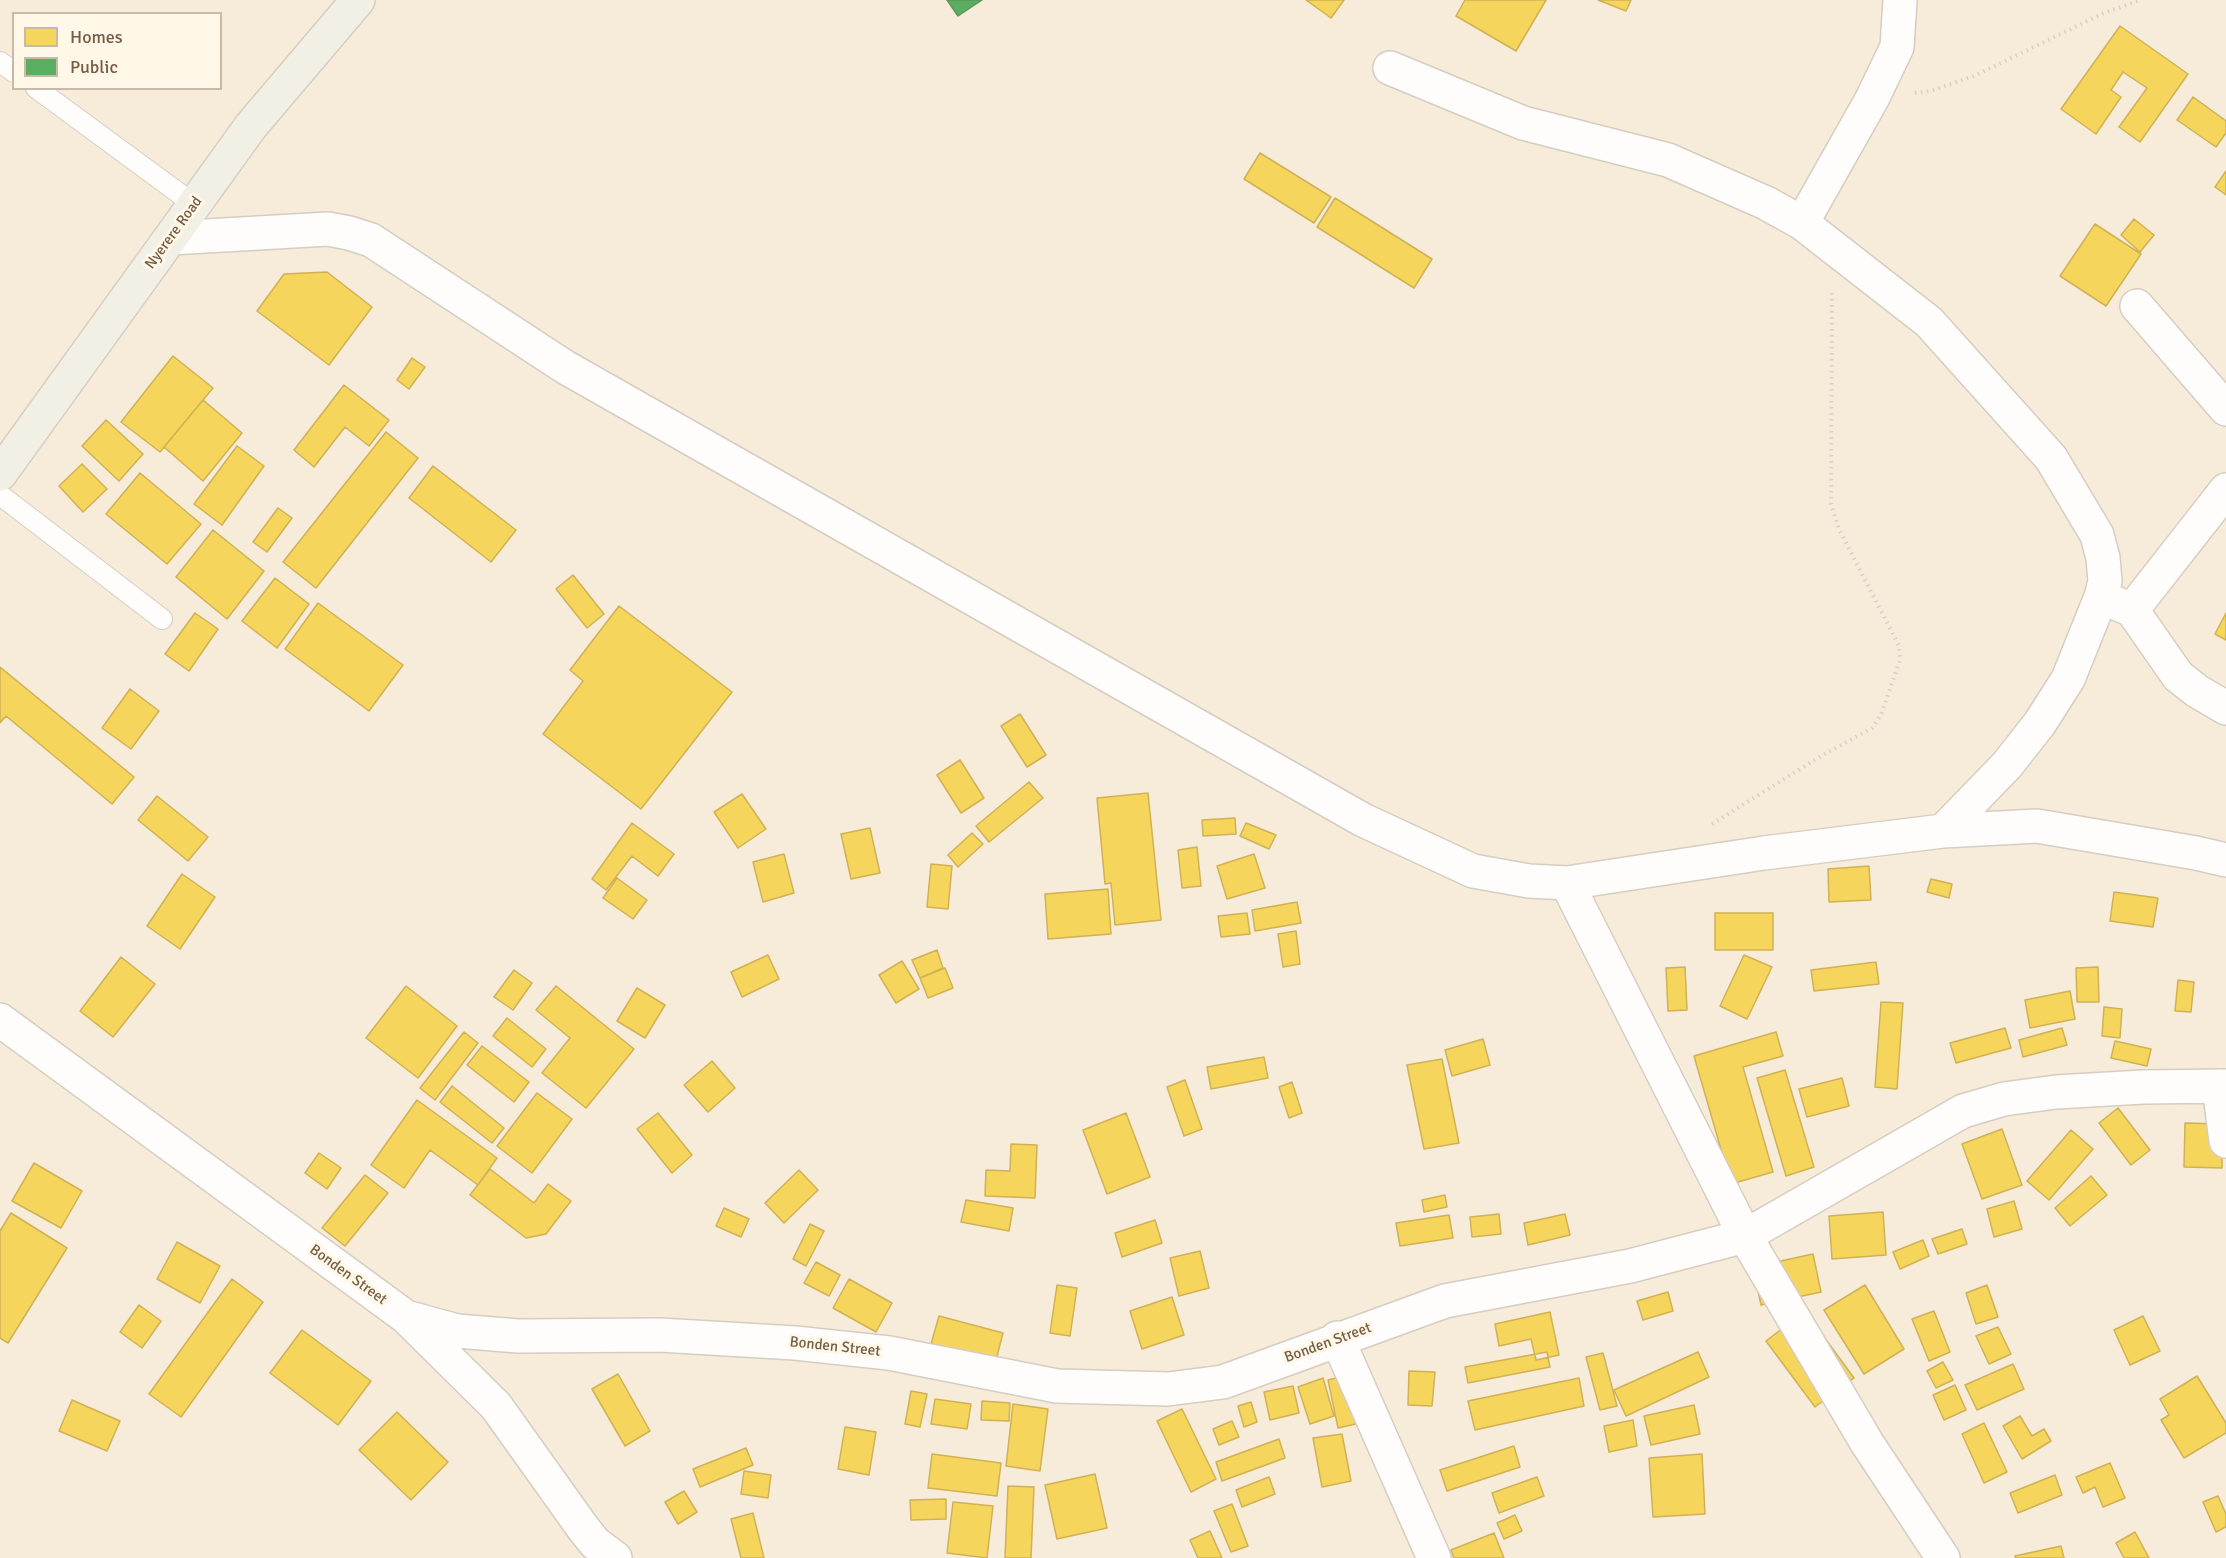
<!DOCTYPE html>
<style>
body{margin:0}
#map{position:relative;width:2226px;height:1558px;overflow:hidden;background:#f7f2e7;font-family:Signika,sans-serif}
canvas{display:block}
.legend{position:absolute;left:12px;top:12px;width:210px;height:78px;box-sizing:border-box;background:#fff8e8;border:2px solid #c9baa7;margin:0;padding:8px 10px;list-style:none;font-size:18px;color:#775c45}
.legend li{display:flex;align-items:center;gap:12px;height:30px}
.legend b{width:30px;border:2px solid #c9baa7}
</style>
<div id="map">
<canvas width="2226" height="1558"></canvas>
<ul class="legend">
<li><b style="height:16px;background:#f6d55c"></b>Homes</li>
<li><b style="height:16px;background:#5aae61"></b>Public</li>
</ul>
</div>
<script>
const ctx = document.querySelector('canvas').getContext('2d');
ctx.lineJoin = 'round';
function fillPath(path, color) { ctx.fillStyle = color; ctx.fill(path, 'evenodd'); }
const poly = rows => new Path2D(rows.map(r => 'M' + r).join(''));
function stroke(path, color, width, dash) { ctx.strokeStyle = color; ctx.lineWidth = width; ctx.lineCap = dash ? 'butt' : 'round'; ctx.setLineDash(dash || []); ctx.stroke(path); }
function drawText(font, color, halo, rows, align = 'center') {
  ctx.font = font + ' Signika,sans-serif'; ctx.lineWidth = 6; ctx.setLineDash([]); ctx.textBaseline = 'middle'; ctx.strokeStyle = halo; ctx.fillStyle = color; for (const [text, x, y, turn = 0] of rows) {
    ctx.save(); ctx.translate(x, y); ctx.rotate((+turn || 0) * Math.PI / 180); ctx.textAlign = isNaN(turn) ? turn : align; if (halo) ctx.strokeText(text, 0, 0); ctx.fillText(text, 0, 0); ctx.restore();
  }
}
const residential = poly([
 [0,0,2226,0,2226,1558,0,1558],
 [14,14,220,14,220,88,14,88]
]);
const homes = poly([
 [1306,0,1344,0,1331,18,1306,0],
 [1465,0,1546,0,1516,51,1456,16,1465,0],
 [1598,0,1631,0,1626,11,1598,0],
 [2120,26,2188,74,2140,142,2119,127,2147,88,2123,72,2111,90,2121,97,2096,134,2061,109,2120,26],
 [2193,97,2226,121,2226,133,2216,147,2177,120,2193,97],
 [1260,153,1331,197,1314,223,1244,179,1260,153],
 [2226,171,2226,195,2215,187,2226,171],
 [1335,198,1432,259,1414,288,1317,227,1335,198],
 [2134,219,2154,235,2140,252,2121,235,2134,219],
 [2095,224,2141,254,2106,306,2060,276,2095,224],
 [327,272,372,307,329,365,257,311,284,274,327,272],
 [173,356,213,388,160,452,121,422,173,356],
 [412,358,425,367,409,389,397,380,412,358],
 [344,385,389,420,369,446,345,427,314,467,294,450,344,385],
 [203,400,242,433,203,481,164,447,203,400],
 [106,420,143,454,119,481,82,446,106,420],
 [386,432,418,458,316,588,283,562,386,432],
 [237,446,264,466,222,525,194,504,237,446],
 [82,464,107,489,83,512,59,486,82,464],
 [433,466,516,530,491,562,409,498,433,466],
 [140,473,201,524,167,564,106,514,140,473],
 [278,508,292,518,267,552,253,542,278,508],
 [213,530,264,571,227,619,176,577,213,530],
 [573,575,604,614,587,628,556,589,573,575],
 [275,578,309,604,277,648,242,621,275,578],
 [318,603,403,665,369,711,285,649,318,603],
 [619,606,732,692,641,809,543,734,583,681,570,670,619,606],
 [195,613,218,629,189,671,165,654,195,613],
 [2226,613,2226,640,2215,634,2226,613],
 [0,667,134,777,112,804,6,716,0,723,0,667],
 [130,689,159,711,131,749,102,728,130,689],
 [1020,714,1046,755,1027,767,1001,726,1020,714],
 [960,760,984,798,961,813,937,775,960,760],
 [1029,782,1043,798,989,842,976,826,1029,782],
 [1148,793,1161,920,1115,925,1111,883,1105,884,1097,798,1148,793],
 [742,794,766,829,738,848,714,812,742,794],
 [157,796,208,837,188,861,138,820,157,796],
 [1235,818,1236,834,1203,836,1202,820,1235,818],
 [632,823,674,854,658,876,632,856,606,890,592,879,632,823],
 [1246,823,1276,835,1269,849,1240,836,1246,823],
 [870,828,880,873,851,879,841,834,870,828],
 [972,833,983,844,958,867,948,855,972,833],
 [1197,847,1201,886,1182,888,1178,850,1197,847],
 [784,854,794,893,763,902,753,862,784,854],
 [1254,854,1265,888,1227,899,1217,866,1254,854],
 [931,864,952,866,948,909,927,907,931,864],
 [1869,866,1871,900,1829,902,1828,869,1869,866],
 [182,874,215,897,180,949,147,926,182,874],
 [617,878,647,900,633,919,603,898,617,878],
 [1931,879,1952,884,1949,898,1927,892,1931,879],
 [1108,889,1111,934,1048,939,1045,894,1108,889],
 [2114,892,2158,898,2153,927,2110,921,2114,892],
 [1297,902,1301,923,1255,931,1252,910,1297,902],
 [1247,913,1250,934,1221,937,1218,916,1247,913],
 [1715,913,1773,913,1773,950,1715,950,1715,913],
 [1296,931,1300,964,1283,967,1278,934,1296,931],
 [937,950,943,968,920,978,912,960,937,950],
 [768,955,779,979,742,997,731,972,768,955],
 [1744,955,1772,967,1747,1019,1720,1006,1744,955],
 [121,957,155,984,113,1037,80,1011,121,957],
 [902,961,919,989,896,1003,879,975,902,961],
 [1876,962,1879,984,1814,991,1811,970,1876,962],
 [1685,967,1687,1010,1668,1011,1666,968,1685,967],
 [2098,967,2099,1002,2077,1002,2076,968,2098,967],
 [945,968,953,988,928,998,920,978,945,968],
 [514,970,532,983,513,1010,494,997,514,970],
 [2178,980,2194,982,2191,1012,2175,1011,2178,980],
 [406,986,457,1026,418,1078,366,1038,406,986],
 [556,986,634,1049,586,1108,542,1073,570,1038,536,1010,556,986],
 [637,988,665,1005,645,1038,617,1021,637,988],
 [2070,991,2075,1019,2030,1028,2025,1000,2070,991],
 [1881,1002,1903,1003,1897,1089,1875,1087,1881,1002],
 [2104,1007,2122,1009,2120,1038,2102,1036,2104,1007],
 [507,1018,546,1049,532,1067,493,1036,507,1018],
 [2005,1028,2011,1048,1956,1063,1950,1043,2005,1028],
 [2062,1028,2067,1045,2023,1057,2019,1040,2062,1028],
 [464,1032,478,1043,435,1100,420,1088,464,1032],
 [1776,1032,1783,1056,1743,1067,1773,1172,1731,1184,1694,1056,1776,1032],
 [1483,1039,1490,1065,1452,1076,1445,1050,1483,1039],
 [2115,1041,2151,1049,2147,1066,2111,1058,2115,1041],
 [482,1046,529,1082,514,1102,467,1065,482,1046],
 [1264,1057,1268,1078,1211,1089,1207,1067,1264,1057],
 [1442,1059,1459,1143,1424,1149,1407,1065,1442,1059],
 [712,1061,735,1088,708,1112,684,1085,712,1061],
 [1785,1070,1814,1167,1786,1176,1757,1078,1785,1070],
 [1842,1078,1849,1106,1807,1117,1799,1089,1842,1078],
 [1185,1080,1202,1129,1184,1136,1167,1087,1185,1080],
 [1292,1082,1302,1113,1289,1118,1279,1087,1292,1082],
 [452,1086,504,1128,492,1143,440,1102,452,1086],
 [537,1093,572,1119,532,1173,497,1146,537,1093],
 [417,1100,497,1158,478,1185,430,1150,404,1188,371,1165,417,1100],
 [2118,1108,2150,1150,2131,1165,2099,1123,2118,1108],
 [658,1113,692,1155,672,1173,637,1129,658,1113],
 [1126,1113,1150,1177,1107,1194,1083,1130,1126,1113],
 [2185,1123,2222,1124,2222,1168,2184,1167,2185,1123],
 [2002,1129,2022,1185,1982,1199,1962,1144,2002,1129],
 [2071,1130,2093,1149,2049,1200,2027,1181,2071,1130],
 [1011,1144,1037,1145,1035,1198,985,1196,986,1170,1010,1171,1011,1144],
 [319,1153,341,1168,327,1189,305,1173,319,1153],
 [34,1163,82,1191,61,1228,12,1201,34,1163],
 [490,1169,534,1203,548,1184,571,1201,546,1234,526,1238,470,1195,490,1169],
 [799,1170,818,1190,784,1223,765,1203,799,1170],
 [365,1175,388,1193,345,1246,322,1228,365,1175],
 [2091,1176,2107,1195,2070,1226,2055,1208,2091,1176],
 [1445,1195,1447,1207,1424,1212,1422,1200,1445,1195],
 [966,1200,1013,1208,1009,1231,961,1222,966,1200],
 [2014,1201,2022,1229,1994,1237,1987,1209,2014,1201],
 [724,1208,749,1219,741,1237,716,1226,724,1208],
 [1883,1212,1886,1255,1832,1259,1829,1216,1883,1212],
 [11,1213,67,1248,8,1343,0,1338,0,1231,11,1213],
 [1499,1214,1501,1234,1472,1237,1470,1217,1499,1214],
 [1565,1214,1570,1235,1528,1245,1524,1223,1565,1214],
 [1449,1215,1453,1238,1400,1246,1396,1223,1449,1215],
 [1155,1220,1162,1243,1122,1257,1115,1233,1155,1220],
 [810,1224,824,1231,806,1266,793,1259,810,1224],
 [1962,1229,1967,1244,1938,1254,1932,1239,1962,1229],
 [1923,1240,1929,1256,1900,1269,1893,1252,1923,1240],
 [177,1242,220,1266,200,1303,157,1279,177,1242],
 [1200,1251,1209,1288,1179,1296,1170,1258,1200,1251],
 [1813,1254,1821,1292,1761,1305,1753,1267,1813,1254],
 [816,1262,840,1275,829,1296,804,1283,816,1262],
 [232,1279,263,1302,181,1417,149,1394,232,1279],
 [849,1279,892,1303,876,1332,833,1308,849,1279],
 [1057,1285,1077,1288,1070,1336,1050,1333,1057,1285],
 [1865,1285,1904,1349,1864,1374,1824,1310,1865,1285],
 [1987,1285,1998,1317,1976,1324,1966,1293,1987,1285],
 [1668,1292,1673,1311,1643,1320,1637,1301,1668,1292],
 [1172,1297,1184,1335,1142,1349,1130,1311,1172,1297],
 [139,1305,161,1321,142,1348,120,1332,139,1305],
 [1805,1311,1854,1378,1815,1407,1766,1341,1805,1311],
 [1934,1311,1950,1352,1929,1361,1912,1319,1934,1311],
 [1550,1312,1559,1355,1536,1360,1531,1339,1499,1346,1495,1324,1550,1312],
 [939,1316,1003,1333,996,1360,931,1344,939,1316],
 [2143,1316,2160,1351,2130,1365,2114,1330,2143,1316],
 [1998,1327,2011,1354,1989,1364,1976,1336,1998,1327],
 [302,1330,371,1381,338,1425,270,1373,302,1330],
 [1547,1352,1550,1367,1468,1383,1465,1367,1547,1352],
 [1698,1352,1709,1377,1626,1416,1614,1390,1698,1352],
 [1603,1353,1617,1406,1600,1410,1586,1357,1603,1353],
 [1943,1362,1953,1380,1936,1388,1927,1371,1943,1362],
 [2013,1364,2024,1389,1977,1410,1965,1385,2013,1364],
 [1409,1371,1435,1372,1432,1406,1408,1405,1409,1371],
 [618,1374,650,1431,625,1446,592,1389,618,1374],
 [1349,1375,1360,1423,1338,1428,1328,1380,1349,1375],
 [2197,1376,2226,1423,2226,1433,2184,1458,2161,1420,2169,1415,2160,1399,2197,1376],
 [1323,1378,1334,1416,1310,1424,1298,1387,1323,1378],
 [1579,1378,1584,1406,1475,1430,1468,1401,1579,1378],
 [1955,1385,1966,1410,1944,1420,1933,1395,1955,1385],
 [1293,1386,1299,1413,1270,1420,1264,1392,1293,1386],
 [911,1391,927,1394,920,1427,905,1424,911,1391],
 [935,1399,971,1404,967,1429,931,1424,935,1399],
 [72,1400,120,1421,107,1451,59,1431,72,1400],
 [982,1401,1010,1403,1009,1421,981,1420,982,1401],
 [1251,1402,1257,1422,1244,1427,1238,1406,1251,1402],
 [1013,1404,1048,1409,1040,1471,1006,1466,1013,1404],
 [1694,1405,1700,1434,1651,1445,1644,1416,1694,1405],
 [1182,1409,1216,1479,1191,1492,1157,1421,1182,1409],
 [397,1412,448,1462,411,1500,359,1450,397,1412],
 [2020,1416,2032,1436,2044,1429,2051,1441,2022,1459,2003,1426,2020,1416],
 [1633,1420,1637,1446,1609,1452,1604,1426,1633,1420],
 [1232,1421,1239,1437,1219,1445,1213,1429,1232,1421],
 [1984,1423,2007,1472,1984,1483,1962,1434,1984,1423],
 [845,1427,876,1432,869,1475,838,1469,845,1427],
 [1342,1434,1351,1481,1322,1487,1313,1438,1342,1434],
 [1279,1439,1285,1458,1222,1481,1216,1462,1279,1439],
 [1514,1446,1520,1467,1447,1491,1440,1470,1514,1446],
 [746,1448,753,1465,700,1487,693,1469,746,1448],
 [932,1454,1001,1463,997,1496,928,1488,932,1454],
 [1702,1454,1705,1514,1653,1517,1649,1458,1702,1454],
 [2110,1463,2125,1498,2103,1507,2095,1487,2083,1493,2076,1477,2110,1463],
 [744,1471,771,1475,768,1498,741,1494,744,1471],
 [1095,1474,1107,1528,1057,1539,1045,1485,1095,1474],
 [2055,1475,2062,1495,2018,1513,2010,1493,2055,1475],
 [1269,1477,1275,1494,1242,1507,1236,1490,1269,1477],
 [1537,1477,1544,1496,1499,1513,1492,1493,1537,1477],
 [1008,1486,1034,1487,1031,1558,1005,1558,1008,1486],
 [684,1491,697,1512,678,1524,665,1502,684,1491],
 [2218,1496,2226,1514,2226,1527,2216,1532,2203,1502,2218,1496],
 [946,1499,946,1519,911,1520,910,1500,946,1499],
 [953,1502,993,1506,987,1558,947,1553,953,1502],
 [1232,1504,1248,1546,1231,1552,1214,1511,1232,1504],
 [753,1513,764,1558,741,1558,731,1519,753,1513],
 [1515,1515,1522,1531,1504,1539,1497,1523,1515,1515],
 [1210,1531,1222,1558,1198,1558,1190,1540,1210,1531],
 [2135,1532,2149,1558,2124,1558,2116,1543,2135,1532],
 [1494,1533,1504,1558,1454,1558,1451,1550,1494,1533],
 [2061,1546,2064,1558,2016,1558,2015,1556,2061,1546]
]);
const public = poly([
 [947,0,982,0,958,16,947,0]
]);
const path = poly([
 [1915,93,1930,91,1974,76,2104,13,2140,0],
 [1712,824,1816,759,1872,728,1881,715,1900,660,1899,646,1839,529,1831,504,1832,293]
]);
const lane = poly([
 [0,62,14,72],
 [36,88,195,205],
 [0,495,162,619]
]);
const street = poly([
 [1390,68,1523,123,1668,160,1766,203,1802,223,1929,322,2051,458,2097,535,2103,558,2105,581,2101,597,2068,679,2040,723,2007,765,1943,831],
 [1802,223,1872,99,1897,47,1900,0],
 [171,238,328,229,349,233,371,240,565,367,1363,820,1473,871,1529,881,1567,883,1764,853,1943,831,2037,826,2196,853,2226,860],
 [2137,306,2226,409],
 [2101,597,2132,610,2178,676,2197,691,2226,708],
 [2132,610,2226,490],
 [1567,883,1745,1236,1867,1443,1943,1558],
 [0,1020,406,1317,457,1331,518,1336,660,1335,795,1343,889,1353,1057,1386,1168,1389,1223,1382,1445,1301,1630,1266,1745,1236,1963,1111,2004,1099,2056,1092,2143,1087,2226,1086],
 [2219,1086,2226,1141],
 [407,1318,496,1406,583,1528,595,1543,615,1558],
 [1337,1338,1434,1558]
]);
const primary = poly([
 [0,474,251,126,358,0]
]);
const streetNames = [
 ["Nyerere Road",174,233,-54],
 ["Bonden Street",348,1275,36],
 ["Bonden Street",1328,1343,-20],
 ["Bonden Street",835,1347,6]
];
fillPath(residential, '#f7ecd9');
fillPath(homes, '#f6d55c');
stroke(homes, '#d0b155', 1.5);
fillPath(public, '#5aae61');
stroke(public, '#639559', 1.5);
stroke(lane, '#d6cdc2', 22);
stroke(street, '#d6cdc2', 36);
stroke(primary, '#d6cdc3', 36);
stroke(path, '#d8d0c8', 4, [1.5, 4.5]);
stroke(lane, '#fefdfb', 20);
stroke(street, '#fefdfb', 33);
stroke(primary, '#f2efe4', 33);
drawText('15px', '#775c45', '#fff8e8', streetNames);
</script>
